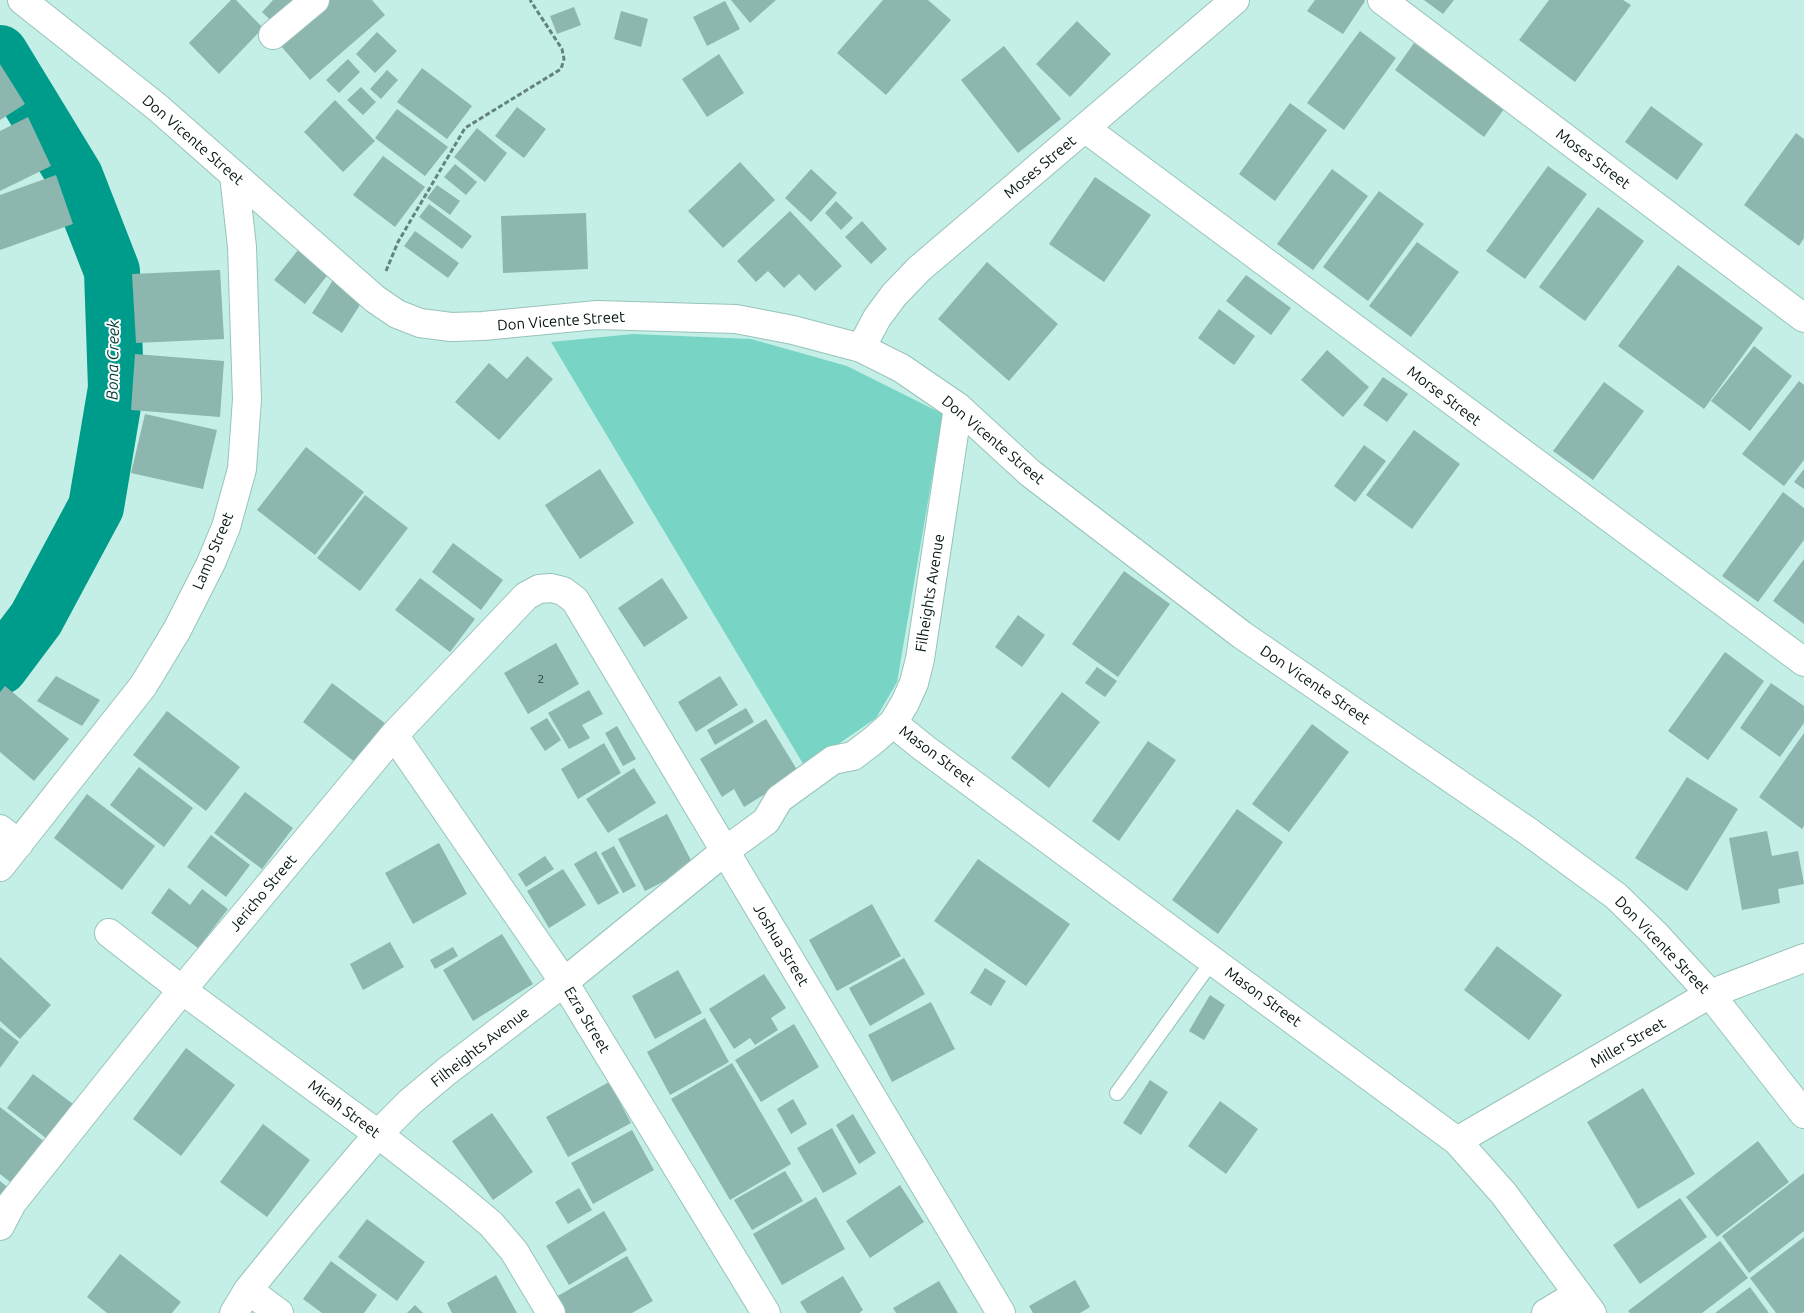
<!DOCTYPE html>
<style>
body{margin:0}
canvas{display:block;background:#c3efe6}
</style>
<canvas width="1804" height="1313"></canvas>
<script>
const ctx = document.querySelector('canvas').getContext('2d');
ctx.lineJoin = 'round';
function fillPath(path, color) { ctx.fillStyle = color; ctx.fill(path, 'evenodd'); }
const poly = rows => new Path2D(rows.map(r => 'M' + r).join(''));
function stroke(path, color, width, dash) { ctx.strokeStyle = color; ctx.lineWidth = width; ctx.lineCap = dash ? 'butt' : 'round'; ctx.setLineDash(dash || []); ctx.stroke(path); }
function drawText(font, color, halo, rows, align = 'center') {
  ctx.font = font + ' Ubuntu,sans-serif'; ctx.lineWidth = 4; ctx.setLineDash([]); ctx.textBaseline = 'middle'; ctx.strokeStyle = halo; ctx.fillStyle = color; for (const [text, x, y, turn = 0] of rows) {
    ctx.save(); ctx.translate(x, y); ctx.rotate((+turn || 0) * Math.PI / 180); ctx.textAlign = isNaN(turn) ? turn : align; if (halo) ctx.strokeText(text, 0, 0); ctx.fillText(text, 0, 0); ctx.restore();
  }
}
const green = poly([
 [633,334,751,339,847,366,943,414,897,682,876,718,805,767,551,342]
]);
const river = poly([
 [0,53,75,176,112,271,116,388,96,507,36,619,0,667]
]);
const building = poly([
 [231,0,236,0,263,28,219,74,189,43],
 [273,0,297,0,278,27,262,12],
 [320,0,372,0,385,15,310,80,275,39],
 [731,0,776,0,750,23],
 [883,0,928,0,951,20,886,95,837,53],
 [1315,0,1364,0,1365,1,1343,34,1307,11],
 [1424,0,1454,0,1443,14],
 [1549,0,1623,0,1631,5,1575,82,1519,40],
 [725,1,740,29,707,46,693,17],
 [574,7,581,25,557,34,550,16],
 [621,11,648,19,641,47,614,39],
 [1077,21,1111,54,1070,97,1036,64],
 [1360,31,1396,58,1344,130,1307,103],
 [377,32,397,51,375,73,356,54],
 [1414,43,1504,109,1484,137,1395,70],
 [1004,46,1061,119,1018,153,961,80],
 [719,54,744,93,707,117,682,79],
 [348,59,360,72,339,93,326,80],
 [0,64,25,104,0,120],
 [422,68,472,106,447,139,397,102],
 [387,70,398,80,381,99,370,89],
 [361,87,376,102,363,115,347,100],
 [335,100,375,141,343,172,304,132],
 [1290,103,1327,130,1275,201,1239,174],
 [1651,106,1703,144,1677,180,1625,142],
 [517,107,546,129,524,158,495,136],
 [397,109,448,147,425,176,375,138],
 [28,117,51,166,0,191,0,131],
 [477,128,507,153,485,182,454,157],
 [1796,133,1804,139,1804,238,1799,246,1744,205],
 [383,156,425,187,395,227,353,195],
 [740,162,775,200,723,248,688,211],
 [455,164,477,182,466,195,444,177],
 [1548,166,1587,194,1525,279,1486,251],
 [811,169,837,193,811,222,785,198],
 [1332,169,1368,196,1313,270,1277,244],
 [56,175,73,224,0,250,0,195],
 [1095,177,1151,215,1104,282,1049,244],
 [437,185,460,201,450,215,427,198],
 [1379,191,1424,224,1368,301,1323,267],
 [836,201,853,218,841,230,825,213],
 [429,204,472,236,462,249,419,217],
 [1598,207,1644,241,1585,321,1539,287],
 [790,211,842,266,815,291,799,274,784,288,768,271,756,282,737,261],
 [586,213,588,269,503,273,501,216],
 [862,221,887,249,871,264,845,237],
 [415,231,459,263,448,278,404,246],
 [1417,242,1459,272,1411,337,1369,306],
 [303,244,333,268,305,304,274,280],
 [987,262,1058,324,1009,381,938,319],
 [1678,265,1763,328,1704,409,1618,346],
 [220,270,224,339,136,343,132,274],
 [1246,275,1291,308,1271,335,1226,301],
 [335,277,365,297,342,333,312,313],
 [1219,309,1255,336,1234,365,1198,338],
 [1754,346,1792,376,1750,431,1711,401],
 [1327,350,1369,387,1343,417,1301,380],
 [135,354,224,361,220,417,131,410],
 [527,356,553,379,499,440,455,402,489,363,507,379],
 [1383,377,1408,394,1387,422,1363,405],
 [1799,381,1804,385,1804,460,1784,486,1742,454],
 [1604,382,1644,411,1593,480,1553,451],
 [145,414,217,430,203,489,131,473],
 [1414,430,1460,464,1412,529,1366,495],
 [1364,445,1386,461,1355,502,1334,486],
 [306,447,364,492,315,555,257,510],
 [600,469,634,523,580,559,545,505],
 [1804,469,1804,489,1794,482],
 [1783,492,1804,508,1804,540,1758,602,1722,576],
 [365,495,408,528,360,591,317,558],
 [453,543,503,580,481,610,432,572],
 [1804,559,1804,624,1773,601],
 [1124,571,1170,604,1118,677,1072,644],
 [420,578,475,619,450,652,395,610],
 [662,578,688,618,644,647,618,608],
 [1018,615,1045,635,1022,667,995,647],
 [556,643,579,684,528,714,504,673],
 [1725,652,1764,681,1708,760,1668,731],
 [1097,667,1117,681,1105,697,1085,683],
 [56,676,100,700,82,726,37,701],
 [720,676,738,705,696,732,678,702],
 [332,683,390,727,360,766,303,722],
 [1771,683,1804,706,1804,723,1780,757,1740,728],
 [5,686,69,739,34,781,0,752,0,692],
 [589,690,603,714,582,725,590,738,569,749,548,713],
 [1062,692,1100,722,1049,788,1011,758],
 [746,708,754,722,715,745,707,730],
 [167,711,240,767,206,811,133,755],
 [547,718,561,740,545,751,530,728],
 [766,719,799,773,744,807,734,789,722,797,700,759],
 [1312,724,1349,752,1289,832,1252,804],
 [617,726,636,759,623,766,605,733],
 [1804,733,1804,826,1802,829,1759,797],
 [1148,741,1176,760,1119,841,1092,821],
 [604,743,621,773,578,799,561,769],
 [139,767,193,808,164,847,110,805],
 [634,768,656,803,608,833,586,799],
 [1687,777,1738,809,1687,891,1635,858],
 [245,792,293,828,262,869,214,833],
 [87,794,155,846,122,890,54,838],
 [1237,809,1283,842,1218,934,1172,900],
 [667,814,694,866,645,891,618,839],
 [1767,831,1772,856,1798,851,1804,884,1778,889,1780,903,1742,910,1729,838],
 [211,835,250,865,226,897,187,867],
 [439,843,467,894,413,924,385,873],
 [614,846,636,886,623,893,601,853],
 [596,851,619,893,598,905,574,864],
 [545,856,554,869,526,887,518,874],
 [978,859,1070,924,1026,986,934,921],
 [563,869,586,905,549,928,527,891],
 [169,888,190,905,202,889,228,909,198,948,151,913],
 [872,904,901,956,837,991,809,940],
 [502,934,533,984,473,1021,443,970],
 [390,942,404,967,363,990,350,964],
 [1497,946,1562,995,1529,1040,1464,990],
 [453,947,458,956,435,969,430,960],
 [0,957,51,1005,20,1039,0,1021],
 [904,958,925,994,870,1026,849,988],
 [985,968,1006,981,991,1006,970,993],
 [678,970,702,1013,655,1039,632,996],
 [764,974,786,1008,771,1018,778,1030,755,1045,750,1038,734,1049,709,1009],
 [1210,995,1225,1005,1204,1040,1189,1031],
 [931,1002,955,1049,892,1082,868,1035],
 [705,1018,729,1062,670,1095,647,1052],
 [794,1024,819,1067,761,1102,735,1060],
 [0,1027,19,1042,0,1068],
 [186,1048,235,1085,181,1156,133,1119],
 [732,1063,791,1164,730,1200,671,1099],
 [33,1074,77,1107,51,1142,7,1108],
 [1150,1080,1168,1092,1141,1135,1123,1123],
 [609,1082,631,1123,568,1157,546,1117],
 [1643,1088,1695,1174,1638,1209,1587,1122],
 [793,1099,807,1124,791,1134,777,1109],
 [1220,1101,1258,1129,1226,1174,1188,1146],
 [0,1107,46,1143,14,1185,0,1174],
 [492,1113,533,1172,493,1200,452,1141],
 [853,1114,876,1153,859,1164,836,1125],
 [263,1124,310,1160,267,1217,220,1182],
 [832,1128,857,1174,823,1193,797,1148],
 [632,1130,654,1170,593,1204,571,1163],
 [1758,1141,1789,1182,1717,1237,1686,1197],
 [785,1171,803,1201,752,1230,734,1200],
 [1804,1173,1804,1231,1749,1273,1722,1236],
 [0,1181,11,1190,0,1204],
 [900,1185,924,1222,870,1258,846,1221],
 [579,1188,592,1210,568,1224,555,1202],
 [816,1197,845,1249,782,1285,753,1234],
 [1680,1198,1707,1237,1640,1284,1613,1245],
 [604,1211,627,1250,569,1285,546,1246],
 [367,1219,425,1262,397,1301,338,1257],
 [1804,1237,1804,1312,1802,1313,1776,1313,1750,1278],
 [1720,1241,1748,1278,1702,1313,1630,1313,1628,1311],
 [120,1254,181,1302,172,1313,107,1313,87,1297],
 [627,1256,653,1301,632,1313,565,1313,556,1297],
 [331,1261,377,1295,364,1313,322,1313,303,1299],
 [496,1275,517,1313,452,1313,447,1303],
 [843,1276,863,1310,859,1313,807,1313,800,1302],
 [1075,1280,1090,1307,1080,1313,1033,1313,1029,1306],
 [939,1281,958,1313,896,1313,893,1308],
 [1750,1287,1769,1313,1715,1313],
 [415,1305,423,1313,407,1313]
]);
const path = poly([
 [386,271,398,242,465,128,561,69,564,59,562,49,530,0]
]);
const service = poly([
 [1117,1093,1213,960]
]);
const minor = poly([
 [1382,0,1804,318],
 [273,35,315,0],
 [1086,129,1804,662],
 [861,348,877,318,894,295,919,269,1235,0],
 [893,723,924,748,1457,1141,1504,1194,1592,1313],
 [394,735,564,982,766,1313],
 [0,829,19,844],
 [0,867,143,686,177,630,211,563,226,527,242,469,247,399,242,247,234,175],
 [109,933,182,990,378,1134,455,1194,491,1224,514,1251,551,1313],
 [1457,1141,1710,994,1804,1114],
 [0,1226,12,1203,182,990,394,735,526,596,539,589,551,588,563,591,575,600,1001,1313],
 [248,1290,279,1313],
 [234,1313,248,1290,305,1220,378,1134,410,1102,447,1071,564,982,725,851,766,821,779,799,833,760,853,756,874,740,893,723,905,703,914,683,920,659,958,407],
 [1546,1313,1578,1294]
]);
const tertiary = poly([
 [22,0,157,107,375,299,397,314,420,323,451,327,483,326,597,315,736,319,793,330,861,348,901,368,958,407,1030,473,1242,635,1529,832,1616,896,1655,934,1710,994,1804,958]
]);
const numberNames = [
 ["2",541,679]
];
const streetNames = [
 ["Don Vicente Street",193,140,41],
 ["Moses Street",1593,159,37],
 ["Moses Street",1040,167,-40],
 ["Don Vicente Street",561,321,-4],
 ["Morse Street",1444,396,37],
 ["Don Vicente Street",993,440,40],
 ["Lamb Street",213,551,-67],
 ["Filheights Avenue",930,593,-81],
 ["Don Vicente Street",1315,685,34],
 ["Mason Street",937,756,37],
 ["Jericho Street",263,893,-50],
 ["Joshua Street",781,945,59],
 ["Don Vicente Street",1662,945,46],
 ["Mason Street",1263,997,36],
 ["Ezra Street",587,1020,59],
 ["Miller Street",1628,1043,-30],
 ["Filheights Avenue",480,1047,-38],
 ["Micah Street",344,1109,37]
];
const waterNames = [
 ["Bona Creek",113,360,-89]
];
fillPath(green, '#78d4c4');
stroke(river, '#009c8b', 56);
fillPath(building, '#8cb6ae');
stroke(service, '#98c3ba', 16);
stroke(minor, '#98c3ba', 30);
stroke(tertiary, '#98c3ba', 30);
stroke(path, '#65837d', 3, [5, 2.5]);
stroke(service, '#fff', 14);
stroke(minor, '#fff', 28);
stroke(tertiary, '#fff', 28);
drawText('12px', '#273e3a', null, numberNames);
drawText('15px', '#051613', '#fff', streetNames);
drawText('italic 16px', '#003a33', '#fff', waterNames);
</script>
